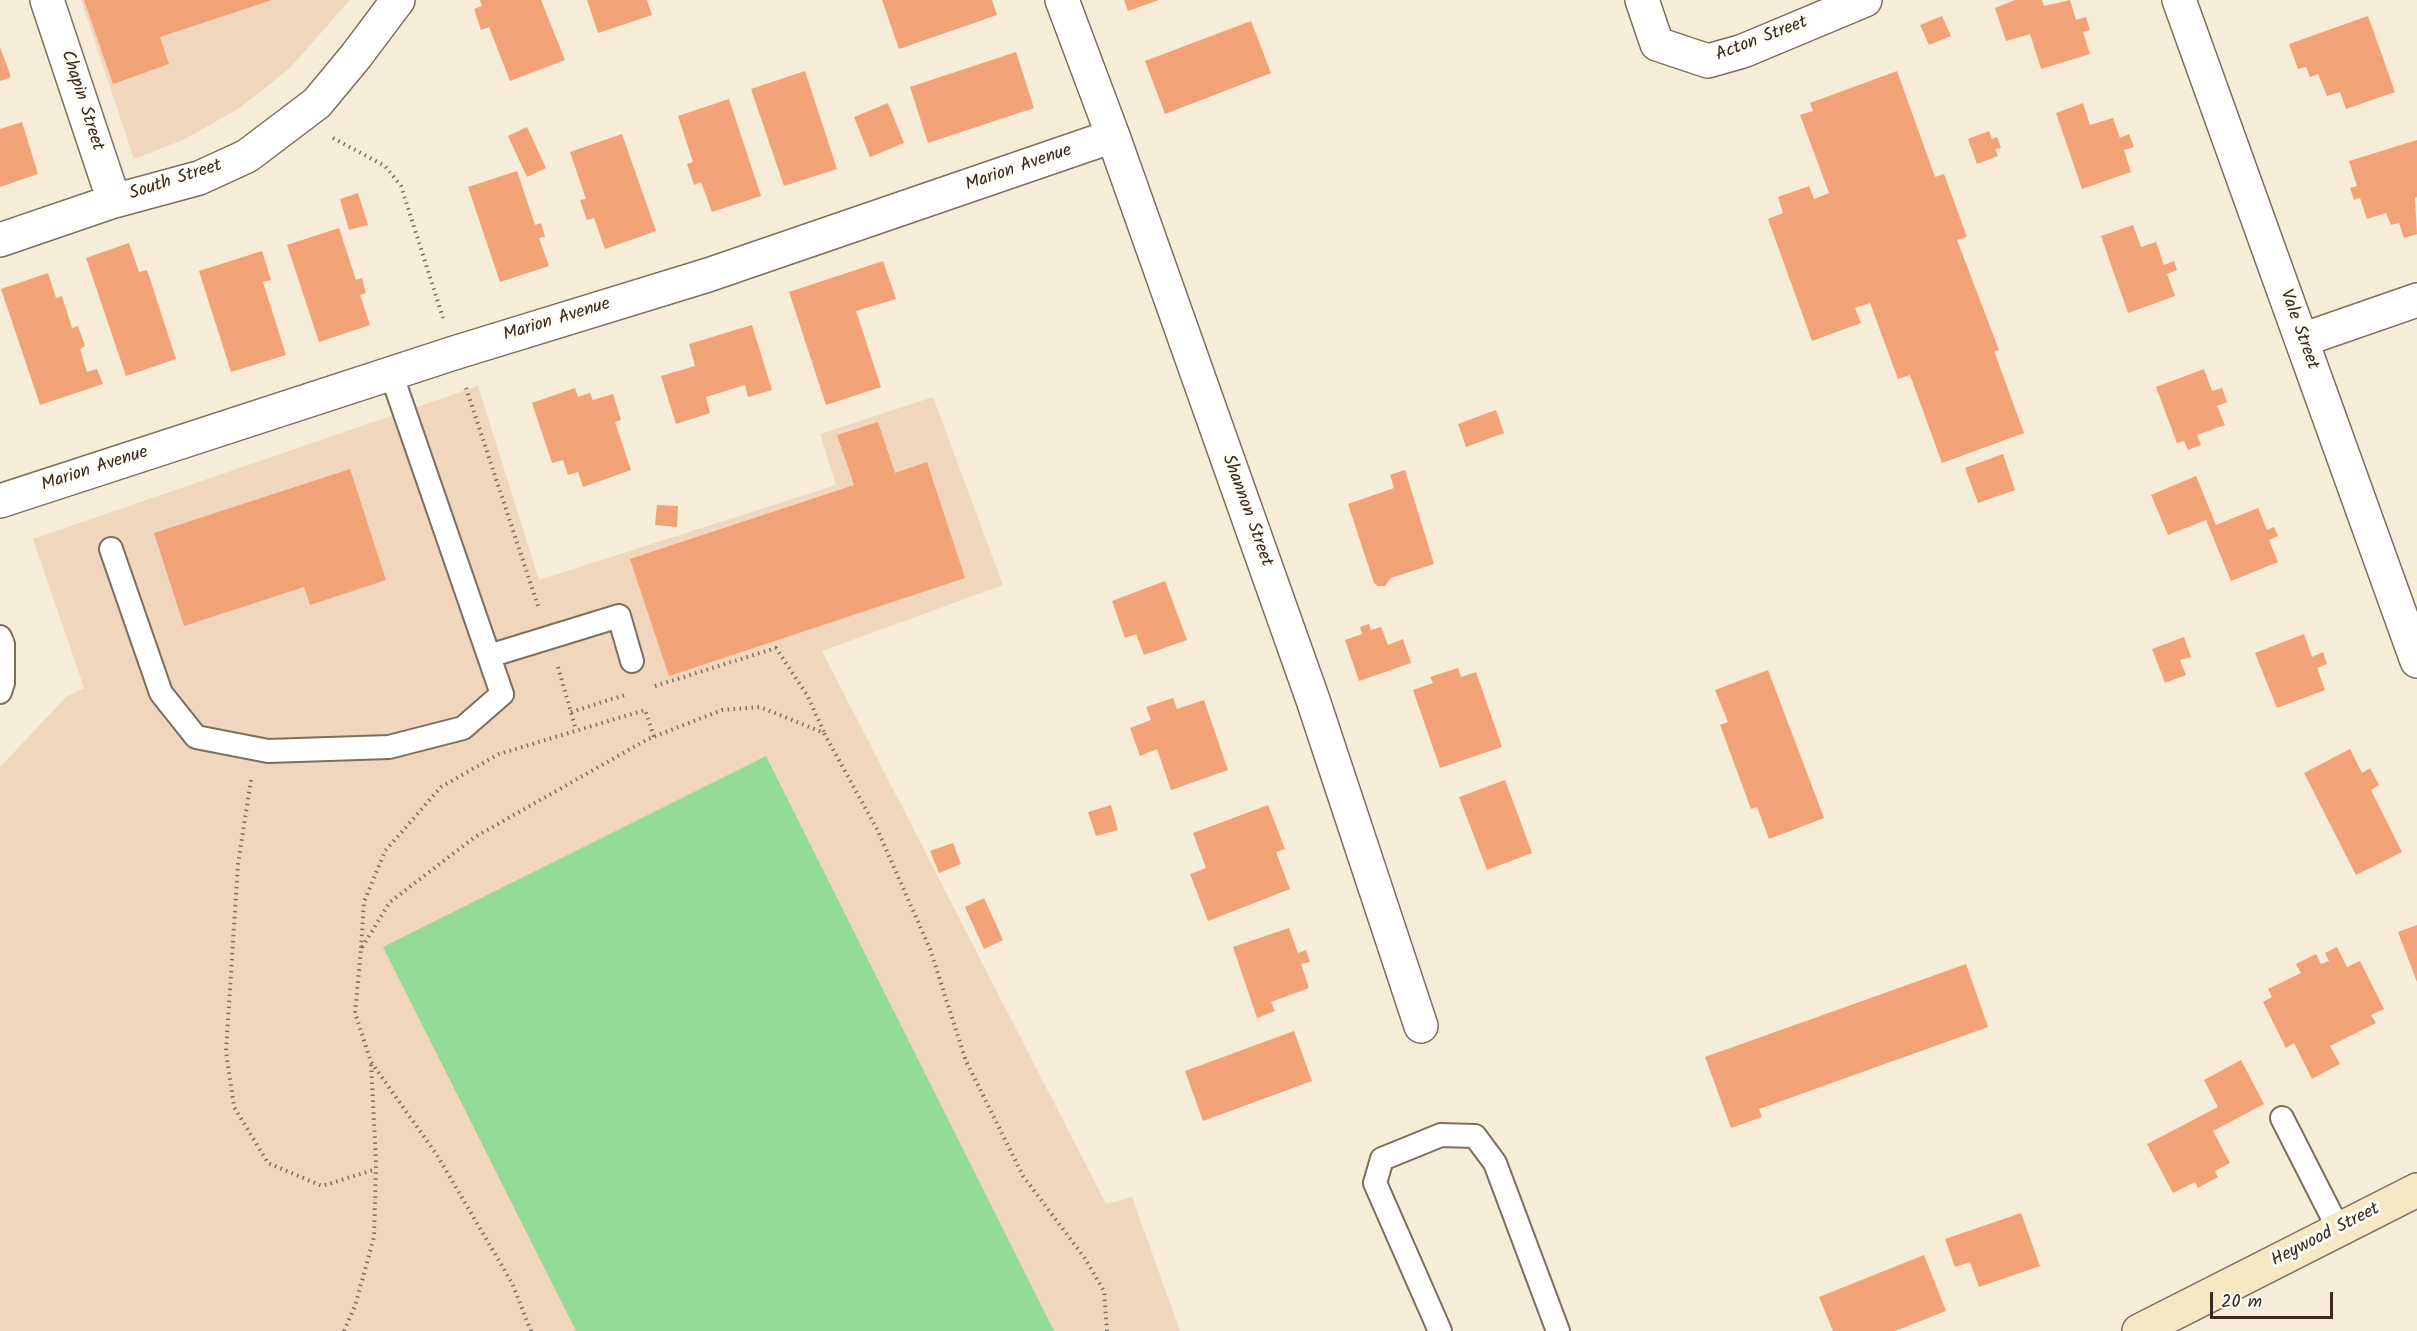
<!DOCTYPE html>
<style>
body{margin:0}
#map{position:relative;width:2417px;height:1331px;overflow:hidden;background:#f7ecd8;font-family:Kalam,sans-serif}
canvas{display:block}
.scale{position:absolute;left:2210px;top:1292px;width:123px;height:27px;box-sizing:border-box;border:3px solid #3b2a1e;border-top:0;padding-left:8px;font-size:18px;line-height:21px;white-space:nowrap;color:#3b2a1e;-webkit-text-stroke:4px #fdfcf7;paint-order:stroke}
</style>
<div id="map">
<canvas width="2417" height="1331"></canvas>
<div class="scale">20 m</div>
</div>
<script>
const ctx = document.querySelector('canvas').getContext('2d');
ctx.lineJoin = 'round';
function fillPath(path, color) { ctx.fillStyle = color; ctx.fill(path, 'evenodd'); }
const poly = rows => new Path2D(rows.map(r => 'M' + r).join(''));
function stroke(path, color, width, dash) { ctx.strokeStyle = color; ctx.lineWidth = width; ctx.lineCap = dash ? 'butt' : 'round'; ctx.setLineDash(dash || []); ctx.stroke(path); }
function drawText(font, color, halo, rows, align = 'center') {
  ctx.font = font + ' Kalam,sans-serif'; ctx.lineWidth = 6; ctx.setLineDash([]); ctx.textBaseline = 'middle'; ctx.strokeStyle = halo; ctx.fillStyle = color; for (const [text, x, y, turn = 0] of rows) {
    ctx.save(); ctx.translate(x, y); ctx.rotate((+turn || 0) * Math.PI / 180); ctx.textAlign = isNaN(turn) ? turn : align; if (halo) ctx.strokeText(text, 0, 0); ctx.fillText(text, 0, 0); ctx.restore();
  }
}
const built = poly([
 [81,0,350,0,289,69,238,109,183,140,134,159],
 [478,386,539,580,836,485,820,434,933,397,1003,585,822,651,1106,1204,1132,1197,1180,1331,0,1331,0,767,66,697,84,688,33,539]
]);
const green = poly([
 [766,756,1054,1331,576,1331,383,947]
]);
const building = poly([
 [84,0,272,0,160,37,169,64,113,84],
 [480,0,541,0,565,60,510,81,489,27,481,30,474,9,482,6],
 [587,0,647,0,652,15,598,33],
 [882,0,992,0,997,15,899,49],
 [1124,0,1159,0,1128,11],
 [2015,0,2042,0,2044,6,2070,0,2076,20,2086,17,2090,30,2083,32,2090,54,2041,69,2030,34,2006,41,1995,8],
 [1942,16,1951,36,1929,45,1920,25],
 [2368,16,2395,92,2346,109,2340,92,2327,96,2318,74,2310,77,2306,67,2298,69,2289,44],
 [1251,21,1271,73,1165,114,1145,61],
 [0,47,11,77,0,81],
 [1016,52,1034,108,928,143,910,87],
 [805,71,837,169,784,186,751,89],
 [1897,71,1935,177,1944,174,1967,237,1957,240,1999,350,1994,351,2024,433,1942,463,1910,375,1898,379,1870,303,1855,308,1861,323,1812,341,1768,219,1783,213,1778,197,1809,186,1814,199,1829,193,1800,115,1813,111,1810,103],
 [729,99,761,196,712,212,701,182,694,185,687,164,693,162,678,116],
 [888,103,904,143,870,157,854,117],
 [2083,103,2090,125,2113,118,2120,138,2129,134,2134,147,2124,150,2131,172,2082,189,2056,113],
 [22,122,38,174,0,187,0,129],
 [527,127,546,168,527,177,508,136],
 [1989,131,1992,139,1997,137,2001,148,1995,149,1998,156,1977,164,1968,139],
 [622,134,656,231,605,249,594,218,587,220,580,200,586,199,570,152],
 [2417,140,2417,197,2415,198,2417,234,2404,238,2399,223,2391,225,2386,213,2367,219,2360,198,2354,200,2350,188,2357,186,2349,161],
 [517,171,535,225,541,223,545,237,539,238,549,266,500,282,468,187],
 [358,193,368,225,349,230,340,199],
 [2133,225,2141,247,2156,242,2164,265,2174,261,2177,270,2167,274,2175,296,2128,313,2101,236],
 [339,228,356,280,362,278,366,293,360,295,370,325,319,342,287,245],
 [129,243,139,272,147,270,176,359,126,376,86,258],
 [262,251,271,280,263,282,286,355,231,372,199,271],
 [883,261,896,299,856,311,881,387,826,405,789,292],
 [48,273,56,298,62,296,72,328,78,326,85,346,80,349,87,372,97,369,103,384,40,405,1,289],
 [752,325,772,390,748,397,745,385,706,397,710,413,676,424,661,376,695,366,689,344],
 [2204,369,2212,391,2222,388,2227,402,2217,406,2225,425,2197,435,2201,445,2188,450,2184,441,2177,443,2156,387],
 [575,388,578,397,590,393,593,400,613,394,621,420,615,422,631,470,583,487,578,472,568,475,563,460,552,463,532,403],
 [1496,410,1504,433,1466,447,1458,424],
 [878,422,895,473,927,462,965,578,669,676,630,559,854,485,837,435],
 [2003,454,2015,490,1978,503,1965,468],
 [350,469,386,580,310,605,304,587,184,626,154,533],
 [1405,470,1434,564,1391,578,1385,586,1378,586,1374,583,1348,504,1394,488,1390,475],
 [2196,476,2216,525,2258,508,2267,530,2274,527,2278,536,2269,540,2278,562,2231,581,2206,520,2168,535,2151,495],
 [657,505,678,506,677,527,655,525],
 [1165,581,1187,640,1144,655,1136,634,1125,638,1112,601],
 [1369,624,1371,630,1381,627,1388,645,1403,639,1411,663,1359,681,1345,640,1362,634,1360,627],
 [2304,634,2312,657,2323,652,2327,664,2317,668,2325,690,2277,708,2255,653],
 [2184,637,2191,657,2180,660,2186,675,2165,683,2152,649],
 [1458,668,1461,677,1476,672,1502,747,1440,768,1413,690,1433,683,1430,677],
 [1768,670,1824,818,1769,839,1757,807,1751,809,1720,725,1728,722,1715,690],
 [1173,698,1177,709,1204,700,1228,770,1171,790,1157,749,1140,756,1130,728,1151,720,1146,707],
 [2350,749,2362,773,2370,768,2379,785,2371,790,2402,852,2356,875,2304,773],
 [1505,780,1532,853,1487,870,1459,797],
 [1111,805,1118,830,1096,836,1088,812],
 [1268,805,1285,849,1276,852,1290,889,1208,921,1190,874,1206,868,1193,833],
 [953,843,961,864,939,873,930,851],
 [984,898,1003,940,984,949,965,907],
 [2417,925,2417,982,2398,932],
 [1289,928,1298,953,1306,950,1310,962,1301,964,1309,988,1271,1002,1275,1011,1257,1018,1233,947],
 [2337,947,2347,967,2360,961,2384,1009,2371,1015,2376,1023,2330,1046,2340,1064,2312,1079,2294,1043,2286,1048,2263,1002,2272,997,2268,989,2301,973,2296,964,2316,954,2321,964,2329,961,2325,953],
 [1966,964,1988,1027,1759,1109,1762,1117,1731,1128,1705,1057],
 [1294,1031,1312,1081,1203,1121,1185,1071],
 [2241,1060,2264,1104,2213,1131,2230,1163,2215,1171,2218,1177,2198,1188,2195,1182,2173,1193,2147,1144,2218,1107,2204,1080],
 [2021,1213,2040,1266,1979,1287,1970,1262,1955,1267,1945,1239],
 [1924,1255,1946,1311,1895,1331,1833,1331,1819,1297]
]);
const path = poly([
 [333,138,385,166,401,186,443,318],
 [466,388,538,606],
 [558,667,576,730],
 [655,686,776,648,807,695,824,732],
 [571,712,628,694],
 [251,780,238,864,226,1052,234,1107,268,1163,322,1186,376,1169],
 [361,948,364,902,385,851,441,787,499,754,645,710,654,737],
 [344,1331,355,1306,374,1237,376,1163,371,1062],
 [531,1331,512,1283,437,1155,371,1062,355,1013,361,949,390,902,475,837,648,739,722,710,760,707,824,733,878,831,930,949,966,1061,1023,1176,1084,1257,1104,1291,1107,1331]
]);
const lane = poly([
 [111,549,161,693,196,737,268,751,389,747,463,728,502,694,391,373],
 [0,637,3,644,3,683,0,692],
 [489,656,619,616,632,661],
 [2282,1118,2339,1230],
 [1440,1331,1375,1183,1382,1159,1441,1135,1475,1136,1495,1163,1558,1331]
]);
const street = poly([
 [47,0,114,201],
 [1062,0,1113,136,1313,700,1421,1026],
 [1642,0,1657,44,1708,61,1743,51,1865,0],
 [2179,0,2417,661],
 [0,240,114,201,199,178,247,156,317,103,356,56,398,0],
 [2302,340,2417,300],
 [0,501,454,353,708,275,1113,136]
]);
const secondary = poly([
 [2139,1331,2417,1190]
]);
const streetNames = [
 ["Acton Street",1762,40,-21],
 ["Chapin Street",81,101,72],
 ["Marion Avenue",1019,169,-19],
 ["South Street",176,181,-18],
 ["Marion Avenue",557,321,-17],
 ["Vale Street",2298,330,70],
 ["Marion Avenue",95,470,-18],
 ["Shannon Street",1246,511,70],
 ["Heywood Street",2326,1236,-27]
];
fillPath(built, '#f0d6bc');
fillPath(green, '#94db95');
fillPath(building, '#f1a377');
stroke(lane, '#7d6e5f', 26);
stroke(street, '#7d6e5f', 36);
stroke(secondary, '#7d6e5f', 36);
stroke(path, '#7d6e5f', 4, [1.5, 4.5]);
stroke(lane, '#fff', 22);
stroke(street, '#fff', 33);
stroke(secondary, '#f8e7c3', 33);
drawText('18px', '#3b2a1e', '#fdfcf7', streetNames);
</script>
